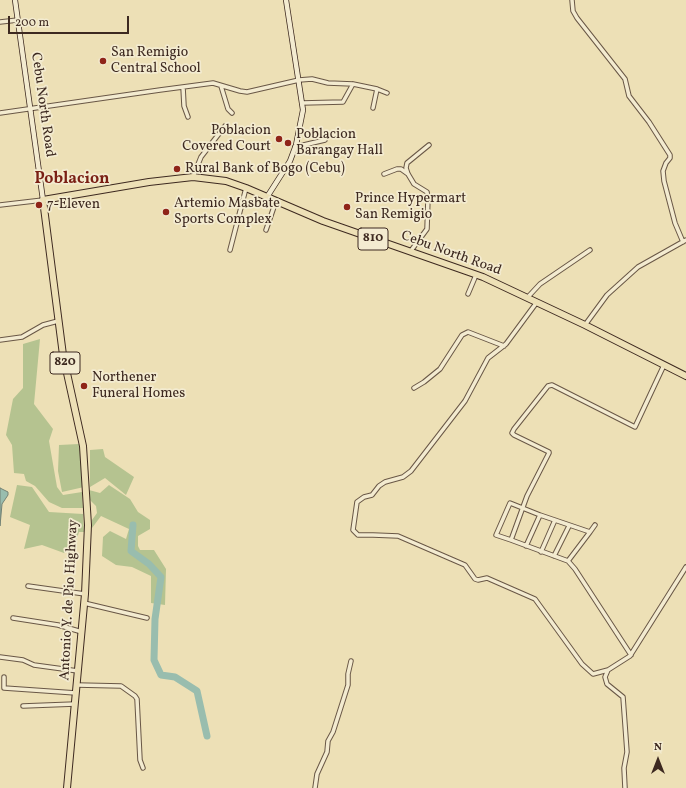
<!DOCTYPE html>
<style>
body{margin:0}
#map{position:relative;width:686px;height:788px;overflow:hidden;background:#ede0b6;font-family:Vollkorn,serif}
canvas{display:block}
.north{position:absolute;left:638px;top:740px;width:40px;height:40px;-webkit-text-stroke:3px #f3ebd0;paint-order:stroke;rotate:0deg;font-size:11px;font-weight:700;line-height:16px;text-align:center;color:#3d2920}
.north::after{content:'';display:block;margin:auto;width:14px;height:18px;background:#3d2920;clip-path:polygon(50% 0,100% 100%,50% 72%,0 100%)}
.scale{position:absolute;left:8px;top:16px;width:121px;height:18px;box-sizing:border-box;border:2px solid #3d2920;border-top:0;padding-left:5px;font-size:12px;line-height:14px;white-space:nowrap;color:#3d2920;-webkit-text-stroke:3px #f3ebd0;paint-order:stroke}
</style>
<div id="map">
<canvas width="686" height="788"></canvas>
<div class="north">N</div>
<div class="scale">200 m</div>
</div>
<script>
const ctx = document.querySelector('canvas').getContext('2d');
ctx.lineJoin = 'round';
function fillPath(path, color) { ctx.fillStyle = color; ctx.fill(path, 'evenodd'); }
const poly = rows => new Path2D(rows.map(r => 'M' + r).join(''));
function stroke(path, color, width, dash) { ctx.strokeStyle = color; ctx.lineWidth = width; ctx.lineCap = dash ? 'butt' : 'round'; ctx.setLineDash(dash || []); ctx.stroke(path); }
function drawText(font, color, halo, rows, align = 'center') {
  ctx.font = font + ' Vollkorn,serif'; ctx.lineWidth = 3.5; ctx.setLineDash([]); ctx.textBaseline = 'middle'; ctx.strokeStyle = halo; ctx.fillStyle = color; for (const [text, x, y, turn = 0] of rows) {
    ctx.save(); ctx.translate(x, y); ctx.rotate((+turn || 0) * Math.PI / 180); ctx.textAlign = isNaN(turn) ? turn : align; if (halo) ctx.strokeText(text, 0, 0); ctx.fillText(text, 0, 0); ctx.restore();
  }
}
const green = poly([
 [40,339,34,404,53,429,49,441,57,487,63,495,82,492,83,508,62,508,49,502,35,486,26,481,24,474,14,473,12,445,6,435,13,399,23,388,23,344],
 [79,444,83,465,84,487,62,492,58,471,59,445],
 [103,449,105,457,134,477,126,495,105,478,90,487,90,450],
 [17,485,32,487,49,512,83,514,84,532,79,532,75,545,64,553,42,545,24,549,30,525,10,517],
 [109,485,130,499,138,512,150,520,150,529,138,536,138,546,140,550,154,550,166,569,165,605,151,603,151,576,132,567,116,565,102,556,103,537,110,531,126,539,129,529,101,516,92,528,92,520,97,513,96,506,90,500,89,490,100,493]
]);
const water = poly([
 [0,488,8,492,8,495,2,504,0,526,0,488]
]);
const river = poly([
 [133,525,131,551,149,564,161,577,155,619,154,660,161,675,175,677,197,691,207,736]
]);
const street = poly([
 [572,0,573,11,577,18,625,79,629,96,649,122,670,155,670,158,666,163,663,171,664,181,675,223,683,242],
 [0,22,18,20],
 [221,86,228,109,232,113],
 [183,87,184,106,188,117],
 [302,103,343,102,353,84],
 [373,108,377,89],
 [0,113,160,90,213,83,240,91,247,92,299,80,312,79,328,83,353,84,377,89,387,93],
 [295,147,325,140],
 [384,174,397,169,401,169,408,174],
 [193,177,201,157,225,126],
 [0,205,43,200],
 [266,230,276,201],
 [230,250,246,188],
 [410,252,427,229,428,198,427,192,414,184,408,174,406,168,407,163,429,145],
 [468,294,476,275],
 [527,298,540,284,590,250],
 [537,302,506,344,488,358,465,401,411,471,403,477,385,482,379,486,372,495,364,497,357,502,353,530,358,535,373,535,398,536,465,565,475,579,478,580,487,578,535,599,582,664,593,674,608,670],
 [585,325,607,295,638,267,686,240],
 [0,340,22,337,43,325,58,321],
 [414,388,424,382,440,369,462,335,468,332,504,346],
 [511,540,496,535,510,503,540,515,590,532,595,525],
 [526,546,540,515],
 [541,552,555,520],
 [554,556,569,526],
 [568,561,590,532],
 [28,586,85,594],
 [84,603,147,618],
 [13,618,58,625,82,632],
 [631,655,575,569,568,561,511,540,527,496,549,453,549,452,514,435,512,433,514,429,548,386,552,385,635,427,664,365],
 [0,657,23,660,34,665,78,671],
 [4,677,4,688,76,693],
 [77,685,121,686,135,696,137,699,140,760,143,768],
 [23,706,75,704],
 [315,788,317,774,327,752,328,741,333,732,348,685,348,674,351,661],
 [625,788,624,768,627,752,623,697,607,684,605,677,608,670,630,656,686,567]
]);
const secondary = poly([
 [15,0,43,200],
 [267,197,290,161,296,145,303,110,286,0]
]);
const highway = poly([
 [67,788,85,594,88,525,83,446,63,355,43,200,149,182,193,177,226,181,246,188,323,221,483,277,585,325,686,376]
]);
const markers = [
 [103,61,4,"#8f2418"],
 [279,139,4,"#8f2418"],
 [288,143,4,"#8f2418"],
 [177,169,4,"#8f2418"],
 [39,205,4,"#8f2418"],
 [347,207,4,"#8f2418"],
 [166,212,4,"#8f2418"],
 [84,386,4,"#8f2418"]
];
const shields = [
 [373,239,30],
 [65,363,30]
];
const shieldNames = [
 ["810",373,239],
 ["820",65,363]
];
const poiNames = [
 ["San Remigio",111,53],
 ["Central School",111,69],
 ["Poblacion",271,131,"right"],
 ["Covered Court",271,147,"right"],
 ["Poblacion",296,135],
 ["Barangay Hall",296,151],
 ["Rural Bank of Bogo (Cebu)",185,169],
 ["Prince Hypermart",355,199],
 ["San Remigio",355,215],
 ["Artemio Masbate",174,204],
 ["Sports Complex",174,220],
 ["7-Eleven",47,205],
 ["Northener",92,378],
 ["Funeral Homes",92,394]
];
const streetNames = [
 ["Cebu North Road",42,105,82],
 ["Cebu North Road",451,254,20],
 ["Antonio Y. de Pio Highway",70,600,-87]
];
const quarterNames = [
 ["Poblacion",72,180]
];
fillPath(green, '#b5c390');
fillPath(water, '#99bdae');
stroke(water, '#748275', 1);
stroke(river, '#99bdae', 7);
stroke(street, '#695746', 5.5);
stroke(secondary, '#3d2920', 6);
stroke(highway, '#3d2920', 8);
stroke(street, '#f3ebd0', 3.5);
stroke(secondary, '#f3ebd0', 4.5);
stroke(highway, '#ede0b6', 6);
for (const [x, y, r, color] of markers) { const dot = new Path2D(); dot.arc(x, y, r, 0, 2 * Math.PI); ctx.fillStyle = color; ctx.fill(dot); stroke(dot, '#f3ebd0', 1.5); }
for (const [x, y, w] of shields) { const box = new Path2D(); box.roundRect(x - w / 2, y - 11, w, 22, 3); ctx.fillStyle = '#f3ebd0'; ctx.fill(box); stroke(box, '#3d2920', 1); }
drawText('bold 13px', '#3d2920', null, shieldNames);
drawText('14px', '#3d2920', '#f3ebd0', poiNames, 'left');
drawText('14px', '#3d2920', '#f3ebd0', streetNames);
drawText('bold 16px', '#7a1f14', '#f3ebd0', quarterNames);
</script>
